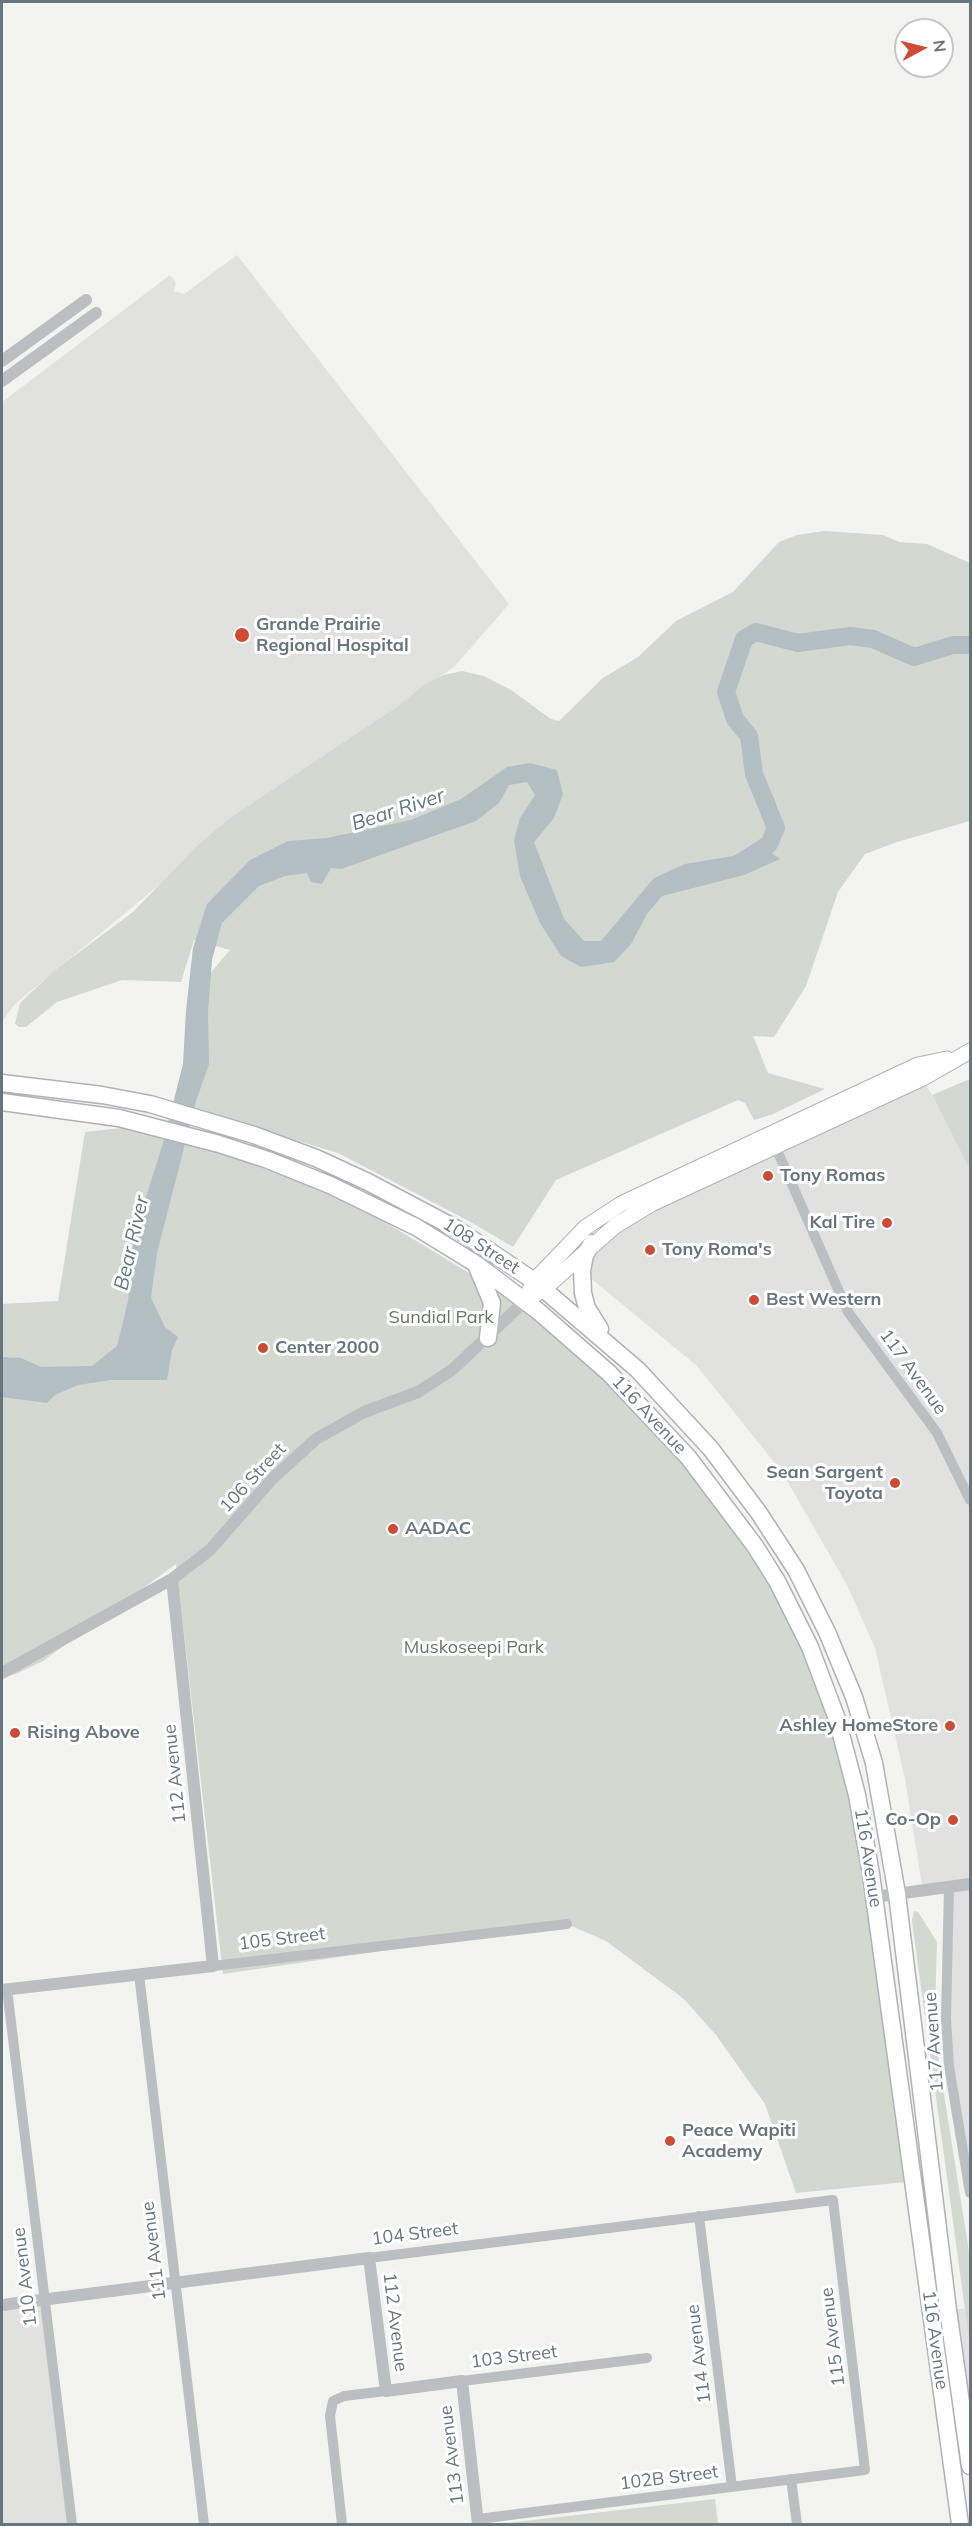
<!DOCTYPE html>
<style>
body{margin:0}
#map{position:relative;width:972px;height:2526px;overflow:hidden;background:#f3f3f0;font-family:Mulish,sans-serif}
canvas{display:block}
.frame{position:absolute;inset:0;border:3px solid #66757e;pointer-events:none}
.north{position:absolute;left:894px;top:18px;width:60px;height:60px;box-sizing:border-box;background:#fff;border:2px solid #c2c8cb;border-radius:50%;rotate:83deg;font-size:16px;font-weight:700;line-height:24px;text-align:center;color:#66757e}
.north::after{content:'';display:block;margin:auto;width:21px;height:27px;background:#cf4b34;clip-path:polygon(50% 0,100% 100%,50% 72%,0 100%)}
</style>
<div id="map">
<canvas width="972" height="2526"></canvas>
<div class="frame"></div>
<div class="north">N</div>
</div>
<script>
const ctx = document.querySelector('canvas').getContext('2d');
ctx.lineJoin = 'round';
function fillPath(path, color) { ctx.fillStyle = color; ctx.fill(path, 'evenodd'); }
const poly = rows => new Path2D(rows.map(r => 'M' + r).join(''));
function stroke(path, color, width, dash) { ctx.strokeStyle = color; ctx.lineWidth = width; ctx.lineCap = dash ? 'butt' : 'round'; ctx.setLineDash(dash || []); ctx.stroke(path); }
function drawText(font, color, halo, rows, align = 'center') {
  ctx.font = font + ' Mulish,sans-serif'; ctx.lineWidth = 6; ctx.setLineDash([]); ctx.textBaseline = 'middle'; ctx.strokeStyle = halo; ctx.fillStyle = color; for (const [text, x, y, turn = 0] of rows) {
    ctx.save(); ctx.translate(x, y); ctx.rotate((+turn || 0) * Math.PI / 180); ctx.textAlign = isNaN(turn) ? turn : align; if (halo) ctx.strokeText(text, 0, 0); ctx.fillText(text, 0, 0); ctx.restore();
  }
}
const built = poly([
 [237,255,509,604,454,667,245,814,15,1004,2,1022,2,402,170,275,176,283,174,291,184,294],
 [923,1078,970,1170,970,2193,949,2066,949,1887,923,1891,905,1779,875,1648,847,1585,782,1472,697,1366,582,1271,615,1226],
 [44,2299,72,2524,2,2524,2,2305],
 [970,2308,970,2435,948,2310]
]);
const green = poly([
 [824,531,883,535,899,542,927,544,970,563,970,821,897,842,865,854,838,892,806,986,774,1037,753,1036,768,1073,825,1089,773,1114,754,1120,745,1103,738,1100,556,1180,513,1247,469,1221,338,1153,183,1106,195,991,230,950,194,940,181,982,122,980,57,1002,26,1027,19,1027,15,1024,20,1003,54,971,133,912,198,845,229,819,397,707,425,684,444,675,462,671,484,676,511,690,551,719,559,721,603,678,638,657,676,621,733,592,779,542,797,535],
 [970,1079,970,1170,932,1095],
 [121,1128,210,1149,334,1194,380,1219,550,1322,735,1517,824,1682,874,1897,905,2182,796,2193,765,2104,716,2035,684,1999,606,1941,567,1924,223,1974,176,1564,43,1661,16,1674,2,1677,2,1304,58,1301,85,1132],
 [914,1911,918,1912,937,1942,935,2013,939,2063,970,2258,970,2346,912,1921],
 [715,2499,718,2524,499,2524]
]);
const water = poly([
 [530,763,557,770,563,794,554,818,534,842,564,919,584,941,601,941,654,878,685,864,733,856,759,844,780,859,744,875,662,896,647,914,631,944,614,962,581,967,561,956,540,923,520,876,514,840,520,818,535,795,527,782,509,785,499,803,476,821,341,869,331,868,322,884,311,882,307,873,285,876,259,886,222,923,212,960,208,1012,209,1064,196,1101,157,1253,151,1298,165,1327,178,1337,172,1350,167,1380,111,1380,78,1385,55,1395,47,1403,2,1397,2,1357,21,1358,41,1367,92,1366,117,1346,128,1301,134,1235,163,1143,183,1064,186,1011,193,948,207,904,250,860,288,841,327,838,411,820,461,799,507,767]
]);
const river = poly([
 [743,861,769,844,776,828,754,774,749,736,735,719,726,692,744,639,756,632,798,643,850,636,873,639,914,657,953,645,970,645]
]);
const minor = poly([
 [773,1141,848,1312,937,1433,970,1500],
 [949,1887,946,2019,949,2066,970,2193],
 [213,1966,567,1924],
 [139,1974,204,2524],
 [7,1989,72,2524],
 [699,2216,732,2487],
 [369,2258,833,2200,865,2470,478,2519],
 [462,2381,647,2358],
 [791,2479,797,2524],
 [342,2524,330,2416,333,2401,344,2396,386,2391]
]);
const tertiary = poly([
 [2,361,86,300],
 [2,381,96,313],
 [2,1673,172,1579,210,1550,272,1479,316,1439,364,1412,418,1392,452,1370,525,1301],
 [874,1897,970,1884],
 [2,1990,213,1966,172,1579],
 [2,2305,369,2258,386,2391,462,2381,478,2524]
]);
const secondary = poly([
 [529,1292,534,1281,586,1227,621,1204,918,1065,947,1059],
 [525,1301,544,1289,615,1226,651,1204,923,1078,970,1051]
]);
const primary = poly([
 [2,1083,102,1095,150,1104,254,1135,316,1158,368,1182,457,1229,534,1281,638,1370,711,1449,759,1513,796,1570,827,1632,854,1697,874,1763,897,1894,948,2310,970,2466],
 [2,1102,119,1118,219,1144,268,1160,330,1185,416,1227,476,1264,538,1311,609,1373,688,1457,755,1546,777,1581,810,1647,837,1719,857,1795,871,1874,960,2524],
 [592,1243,585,1255,582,1271,583,1293,587,1308,600,1329],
 [477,1267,492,1303,488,1338]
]);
const markers = [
 [242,635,8,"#cf4b34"],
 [768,1176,6,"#cf4b34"],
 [887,1223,6,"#cf4b34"],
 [650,1250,6,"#cf4b34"],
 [754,1300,6,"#cf4b34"],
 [263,1348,6,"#cf4b34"],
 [895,1483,6,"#cf4b34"],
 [393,1529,6,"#cf4b34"],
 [950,1726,6,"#cf4b34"],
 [15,1733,6,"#cf4b34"],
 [953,1820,6,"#cf4b34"],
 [670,2141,6,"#cf4b34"]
];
const poiNames = [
 ["Grande Prairie",256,625],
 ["Regional Hospital",256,646],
 ["Tony Romas",780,1176],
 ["Kal Tire",875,1223,"right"],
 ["Tony Roma's",662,1250],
 ["Best Western",766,1300],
 ["Center 2000",275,1348],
 ["Sean Sargent",883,1473,"right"],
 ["Toyota",883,1494,"right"],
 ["AADAC",405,1529],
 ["Ashley HomeStore",938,1726,"right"],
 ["Rising Above",27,1733],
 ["Co-Op",941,1820,"right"],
 ["Peace Wapiti",682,2131],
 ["Academy",682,2152]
];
const streetNames = [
 ["108 Street",481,1246,33],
 ["117 Avenue",913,1372,54],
 ["116 Avenue",649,1415,47],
 ["106 Street",253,1478,-47],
 ["112 Avenue",175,1774,-96],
 ["116 Avenue",868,1858,81],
 ["105 Street",282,1939,-7],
 ["117 Avenue",934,2042,-94],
 ["104 Street",415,2234,-7],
 ["111 Avenue",154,2251,-97],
 ["110 Avenue",25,2277,-97],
 ["112 Avenue",395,2322,83],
 ["115 Avenue",833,2337,-97],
 ["116 Avenue",935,2340,82],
 ["114 Avenue",699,2354,-97],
 ["103 Street",514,2357,-7],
 ["113 Avenue",452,2455,-97],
 ["102B Street",669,2478,-7]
];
const parkNames = [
 ["Sundial Park",441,1318],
 ["Muskoseepi Park",474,1648]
];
const waterNames = [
 ["Bear River",398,810,-18],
 ["Bear River",132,1243,-77]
];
fillPath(built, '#e1e2e0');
fillPath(green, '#d3d8d0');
fillPath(water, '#b3bfc2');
stroke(river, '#b3bfc2', 18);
stroke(secondary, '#aeb3b6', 17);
stroke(primary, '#afb3b6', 19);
stroke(minor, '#bbbfc2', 10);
stroke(tertiary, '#bbbfc2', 12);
stroke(secondary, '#fff', 15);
stroke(primary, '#fff', 16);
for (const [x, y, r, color] of markers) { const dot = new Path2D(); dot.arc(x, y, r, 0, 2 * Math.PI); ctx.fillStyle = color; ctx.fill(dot); stroke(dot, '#fff', 2); }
drawText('bold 18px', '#66757e', '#fff', poiNames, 'left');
drawText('18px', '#66757e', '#fff', streetNames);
drawText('18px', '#697664', '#fff', parkNames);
drawText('italic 20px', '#62777b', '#fff', waterNames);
</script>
